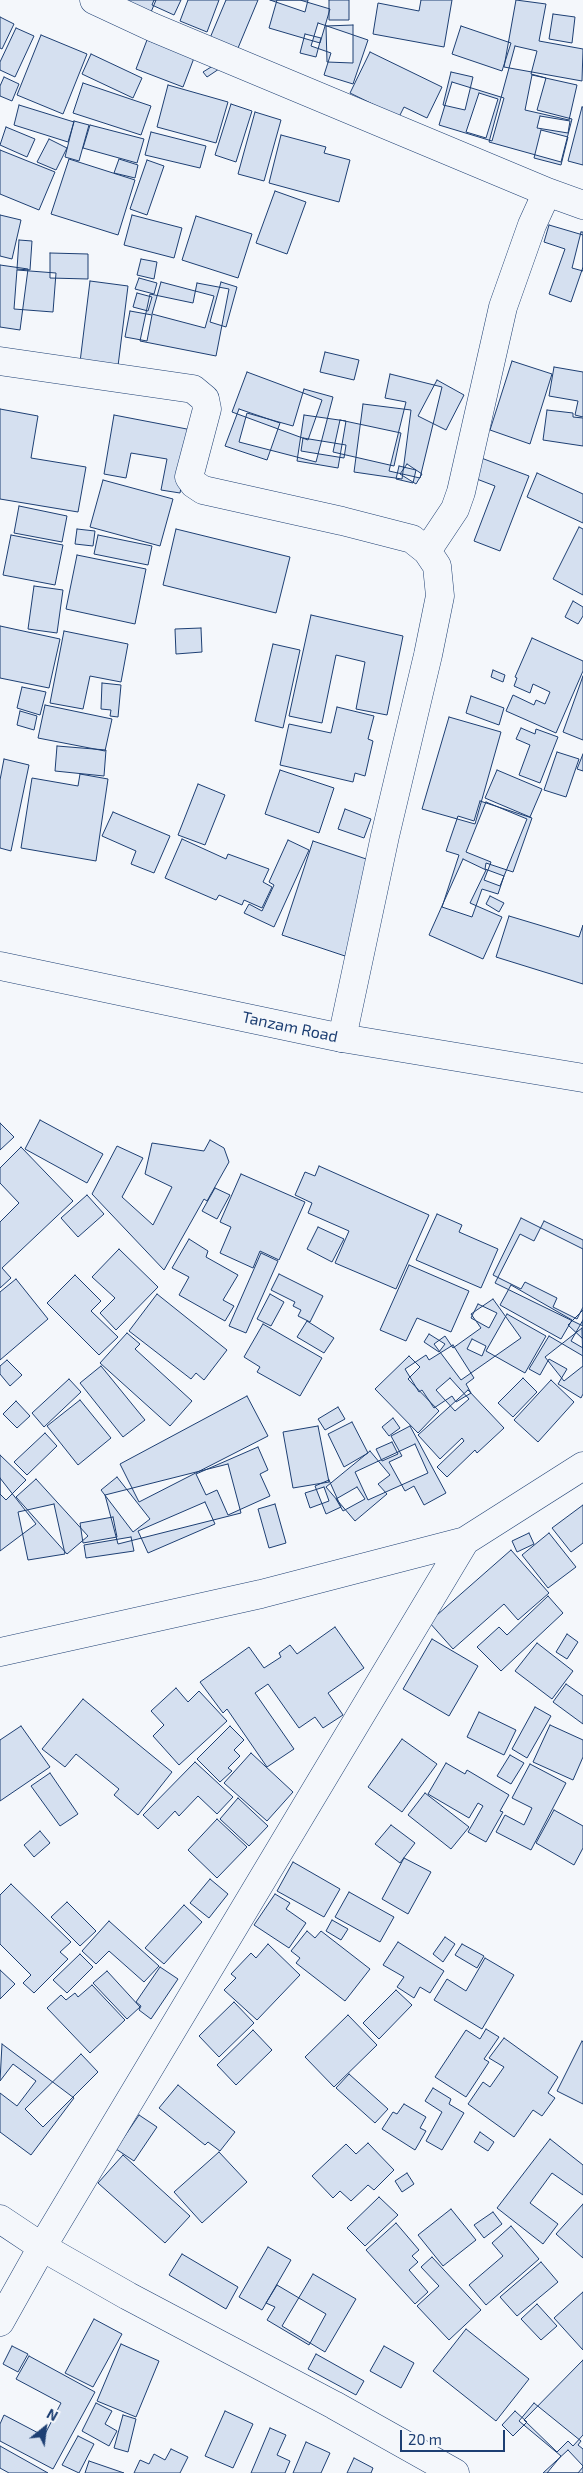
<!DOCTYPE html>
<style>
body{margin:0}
#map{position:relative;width:583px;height:2473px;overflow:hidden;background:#f4f7fb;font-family:"Exo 2",sans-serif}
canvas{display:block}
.north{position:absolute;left:20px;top:2403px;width:50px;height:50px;-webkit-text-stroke:4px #f4f7fb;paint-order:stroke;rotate:29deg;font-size:14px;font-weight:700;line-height:20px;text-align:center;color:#1d3f73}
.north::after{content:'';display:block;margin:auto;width:18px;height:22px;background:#1d3f73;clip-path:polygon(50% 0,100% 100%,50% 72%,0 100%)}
.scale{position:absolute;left:400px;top:2430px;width:105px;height:22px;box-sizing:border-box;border:2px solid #1d3f73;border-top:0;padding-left:6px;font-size:15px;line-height:18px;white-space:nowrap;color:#1d3f73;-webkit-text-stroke:4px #f4f7fb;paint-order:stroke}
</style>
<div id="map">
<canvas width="583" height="2473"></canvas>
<div class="north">N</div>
<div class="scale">20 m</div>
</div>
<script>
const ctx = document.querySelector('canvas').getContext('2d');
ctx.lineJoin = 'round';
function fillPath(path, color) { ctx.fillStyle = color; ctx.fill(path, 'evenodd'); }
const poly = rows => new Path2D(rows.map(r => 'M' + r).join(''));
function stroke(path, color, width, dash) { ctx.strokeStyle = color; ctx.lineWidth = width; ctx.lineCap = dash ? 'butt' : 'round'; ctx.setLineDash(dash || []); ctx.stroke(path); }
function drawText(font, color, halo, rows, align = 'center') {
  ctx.font = font + ' "Exo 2",sans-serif'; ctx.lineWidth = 4; ctx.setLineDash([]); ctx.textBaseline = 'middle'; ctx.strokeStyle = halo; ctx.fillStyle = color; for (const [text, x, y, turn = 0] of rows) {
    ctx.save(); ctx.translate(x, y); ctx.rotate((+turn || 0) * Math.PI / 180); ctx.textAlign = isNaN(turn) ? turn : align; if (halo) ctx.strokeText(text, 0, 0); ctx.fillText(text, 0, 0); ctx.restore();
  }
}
const building = poly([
 [112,0,156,0,149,17,112,0],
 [154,0,181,0,174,15,152,5,154,0],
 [188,0,219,0,207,32,180,21,188,0],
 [226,0,258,0,238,48,210,38,226,0],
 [270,0,308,0,305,12,270,0],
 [277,0,300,0,330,9,320,43,269,28,277,0],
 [329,0,349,0,349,20,329,20,329,0],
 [421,0,452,0,444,47,373,34,378,3,419,11,421,0],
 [516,0,546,4,539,41,583,49,582,81,504,67,516,0],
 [553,14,575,17,572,43,549,39,553,14],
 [0,17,14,24,2,49,0,48,0,17],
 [318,23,368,40,353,84,324,75,331,53,311,46,318,23],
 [353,25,353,63,327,62,326,26,353,25],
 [461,26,511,43,502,71,452,54,461,26],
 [16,28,34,36,15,77,0,70,0,62,16,28],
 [305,34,321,38,316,57,300,53,305,34],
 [41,35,87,54,63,114,17,95,41,35],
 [147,40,194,58,183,87,136,69,147,40],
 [515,46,537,51,531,74,546,78,537,110,572,119,561,162,489,142,515,46],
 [370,52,442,87,427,118,404,107,399,117,350,93,370,52],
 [91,54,142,78,133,98,82,74,91,54],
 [216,64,219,69,207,77,203,72,216,64],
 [451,72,473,77,465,110,443,105,451,72],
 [532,75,577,85,569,120,525,110,532,75],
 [4,77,19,84,12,101,0,96,0,86,4,77],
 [452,82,504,98,492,141,439,125,452,82],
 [83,83,151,106,141,135,73,113,83,83],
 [168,85,228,102,216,143,157,127,168,85],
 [479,93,498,99,486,138,466,132,479,93],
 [231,104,252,111,236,162,215,155,231,104],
 [19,105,74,122,68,142,14,125,19,105],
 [582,107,583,107,583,165,568,161,582,107],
 [255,112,281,120,264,181,238,174,255,112],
 [540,116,570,121,568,133,537,128,540,116],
 [74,121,89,125,79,161,65,157,74,121],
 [90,125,144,139,137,163,83,148,90,125],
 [6,127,35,139,27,157,0,145,6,127],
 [541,130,568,137,561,165,534,158,541,130],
 [151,132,206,146,200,168,145,155,151,132],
 [281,135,326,147,324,153,350,160,339,202,269,183,281,135],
 [49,139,67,148,56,170,37,162,49,139],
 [0,150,55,172,39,210,0,194,0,150],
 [69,159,135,180,118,235,51,214,69,159],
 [119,159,138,165,135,178,114,173,119,159],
 [147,160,164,166,147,215,130,209,147,160],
 [275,191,306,202,287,254,256,243,275,191],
 [0,215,21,220,12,259,0,256,0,215],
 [132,215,182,228,174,258,124,245,132,215],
 [196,216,252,234,238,278,182,260,196,216],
 [549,225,583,235,583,267,571,302,549,294,565,249,544,242,549,225],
 [581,232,583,232,583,271,572,268,581,232],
 [19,240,32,241,30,270,17,269,19,240],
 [50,253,88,254,88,279,50,278,50,253],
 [141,259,157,262,154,279,137,275,141,259],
 [0,265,28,269,20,330,0,327,0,265],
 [17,270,56,273,53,312,14,309,17,270],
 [139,278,157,283,154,294,135,289,139,278],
 [90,281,128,286,118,366,80,362,90,281],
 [161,282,214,296,205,328,152,314,161,282],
 [221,282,237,287,226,327,210,322,221,282],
 [197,283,229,289,216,356,140,341,150,294,193,303,197,283],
 [137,293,152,297,148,311,133,307,137,293],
 [130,311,152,315,147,341,125,337,130,311],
 [325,352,359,360,354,380,320,372,325,352],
 [512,361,552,374,530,444,490,430,512,361],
 [554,367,583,372,583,417,575,415,578,401,549,396,554,367],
 [247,372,322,400,308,440,232,412,247,372],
 [390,374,442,387,420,478,389,471,406,402,385,398,390,374],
 [437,380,464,395,446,430,418,416,437,380],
 [304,389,333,397,316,462,239,442,247,413,293,426,304,389],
 [363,404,411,410,402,479,354,472,363,404],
 [0,409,38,416,31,458,86,467,78,512,0,499,0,409],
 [239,409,280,423,267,460,225,446,239,409],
 [547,410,573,413,573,417,583,418,583,446,543,440,547,410],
 [114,415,192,430,180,493,161,490,167,459,131,453,126,478,104,474,114,415],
 [304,415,346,421,338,468,297,461,304,415],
 [340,420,401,433,394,466,333,452,340,420],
 [303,438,346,445,344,458,301,451,303,438],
 [476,456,529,476,500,551,474,541,495,486,469,476,476,456],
 [407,464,422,474,416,484,400,474,407,464],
 [399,466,416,470,413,483,396,479,399,466],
 [537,473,583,494,583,523,527,497,537,473],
 [103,480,173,499,160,546,90,527,103,480],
 [19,506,67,516,62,542,14,533,19,506],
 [579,527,583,529,583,595,553,579,579,527],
 [77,529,95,531,93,546,75,544,77,529],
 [176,529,290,557,276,613,163,585,176,529],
 [11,535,63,545,55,585,3,575,11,535],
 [98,535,152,546,148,565,94,554,98,535],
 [77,555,146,569,135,624,66,609,77,555],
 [34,586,63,590,57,633,28,629,34,586],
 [573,601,583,607,583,616,578,624,565,617,573,601],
 [311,615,403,636,387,715,356,709,365,662,336,655,322,723,289,716,311,615],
 [0,626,60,639,49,688,0,678,0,626],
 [201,628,202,652,176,654,175,629,201,628],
 [64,631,128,644,121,682,90,676,83,709,50,703,64,631],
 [532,638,583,661,583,671,556,733,506,711,513,695,534,705,536,700,545,704,550,692,533,684,530,693,514,686,517,678,515,677,532,638],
 [273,644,300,650,283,728,255,721,273,644],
 [493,670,505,675,503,682,491,677,493,670],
 [583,676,583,740,563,732,583,676],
 [102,683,121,685,118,717,110,716,111,710,101,709,102,683],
 [22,687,46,692,40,715,17,708,22,687],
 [471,696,504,708,499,725,466,713,471,696],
 [45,705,112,719,105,751,38,738,45,705],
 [337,707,374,716,368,739,373,741,365,776,355,773,353,782,280,765,289,724,331,733,337,707],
 [20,711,37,716,34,730,17,725,20,711],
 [449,717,501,732,475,824,422,809,449,717],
 [521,728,535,734,536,729,558,737,540,783,519,775,530,745,516,739,521,728],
 [57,746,106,750,104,776,55,771,57,746],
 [557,752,579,759,566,797,544,790,557,752],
 [583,754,583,771,577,769,583,754],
 [4,759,29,765,11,851,0,848,0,780,4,759],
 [280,770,334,788,319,833,265,814,280,770],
 [497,770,542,789,530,817,485,798,497,770],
 [80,774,108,779,96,861,21,848,32,778,78,786,80,774],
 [198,784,225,795,205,845,178,835,198,784],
 [480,801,532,818,513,872,486,863,485,869,504,876,498,894,482,889,472,917,442,907,459,855,446,851,458,816,474,821,480,801],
 [486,802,527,819,500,886,484,880,491,862,466,852,486,802],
 [345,809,371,819,364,838,338,829,345,809],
 [113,812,170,836,154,873,131,864,136,851,102,836,113,812],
 [182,839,226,859,228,854,269,869,263,882,272,887,262,908,244,900,242,905,219,895,216,900,165,878,182,839],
 [288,840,309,850,274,927,244,913,249,904,262,911,274,885,269,882,288,840],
 [313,841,375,862,345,956,282,935,313,841],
 [463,859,486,870,470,903,502,917,483,959,429,935,463,859],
 [490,896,504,903,499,912,486,904,490,896],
 [509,916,579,937,583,925,583,984,496,957,509,916],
 [40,1120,103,1154,87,1183,25,1149,40,1120],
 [0,1123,14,1137,0,1150,0,1123],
 [210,1140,224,1148,229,1162,207,1201,204,1199,164,1270,92,1194,117,1146,143,1158,122,1197,153,1225,172,1187,145,1174,152,1143,204,1151,210,1140],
 [21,1147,73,1201,2,1268,11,1278,0,1288,0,1222,19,1203,0,1183,0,1168,21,1147],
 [319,1166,429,1215,396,1289,335,1263,349,1231,308,1213,312,1203,295,1195,305,1172,315,1176,319,1166],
 [241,1174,305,1202,279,1260,260,1251,253,1268,220,1253,231,1227,220,1222,241,1174],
 [215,1188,230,1195,217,1219,202,1211,215,1188],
 [87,1195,104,1214,78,1237,61,1218,87,1195],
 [437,1214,462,1225,459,1232,498,1249,481,1288,416,1260,437,1214],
 [521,1218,583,1249,583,1307,577,1319,553,1307,557,1298,525,1282,521,1289,493,1275,521,1218],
 [544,1221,583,1240,583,1326,495,1283,520,1234,534,1241,544,1221],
 [318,1227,344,1239,332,1262,307,1249,318,1227],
 [189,1239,208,1251,206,1257,238,1275,223,1300,234,1306,225,1321,179,1295,189,1277,172,1268,189,1239],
 [119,1249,158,1287,116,1330,100,1313,115,1298,92,1277,119,1249],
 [261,1253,278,1261,246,1333,229,1326,261,1253],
 [409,1265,469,1291,451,1332,417,1318,406,1341,380,1330,409,1265],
 [279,1274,323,1296,310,1322,298,1316,301,1310,293,1306,295,1302,271,1290,279,1274],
 [75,1275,101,1301,91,1311,118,1337,99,1355,47,1303,75,1275],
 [16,1279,48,1319,0,1360,0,1292,16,1279],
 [511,1285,572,1320,561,1339,500,1305,511,1285],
 [157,1294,227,1350,204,1380,196,1373,191,1379,129,1331,157,1294],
 [270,1294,284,1302,271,1326,257,1319,270,1294],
 [493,1299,521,1338,461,1380,434,1344,445,1336,453,1348,481,1328,471,1314,493,1299],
 [478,1304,497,1313,489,1328,471,1318,478,1304],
 [583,1310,583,1339,568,1325,583,1310],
 [507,1314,546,1336,525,1373,486,1351,507,1314],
 [583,1320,583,1348,571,1341,583,1320],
 [307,1321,334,1338,324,1353,297,1337,307,1321],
 [263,1324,322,1358,300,1396,257,1372,260,1367,244,1357,263,1324],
 [582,1328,583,1366,564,1381,545,1357,582,1328],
 [127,1333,140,1344,135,1349,192,1401,170,1426,100,1363,127,1333],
 [429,1334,445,1344,439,1352,424,1342,429,1334],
 [549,1336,583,1356,583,1394,581,1398,558,1384,567,1369,549,1359,540,1375,529,1369,549,1336],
 [472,1339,486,1346,482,1356,467,1349,472,1339],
 [453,1345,474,1378,466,1384,471,1393,456,1402,452,1396,434,1408,422,1390,419,1392,405,1369,426,1355,429,1360,453,1345],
 [409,1356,420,1367,408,1379,439,1411,418,1433,375,1389,409,1356],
 [7,1360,22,1375,10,1386,0,1374,0,1366,7,1360],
 [101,1366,145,1420,123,1437,80,1383,101,1366],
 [450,1378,469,1399,455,1411,436,1390,450,1378],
 [523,1378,537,1392,513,1417,498,1403,523,1378],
 [69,1379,81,1392,44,1427,32,1413,69,1379],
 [551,1380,574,1402,538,1442,514,1420,551,1380],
 [468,1390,504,1428,477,1453,475,1450,447,1477,437,1467,464,1441,462,1438,440,1459,418,1435,468,1390],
 [247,1396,268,1436,139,1502,120,1464,247,1396],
 [80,1400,111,1438,78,1465,47,1426,80,1400],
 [16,1401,30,1416,17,1428,3,1414,16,1401],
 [338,1407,345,1419,325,1430,318,1419,338,1407],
 [393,1418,400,1428,389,1436,382,1427,393,1418],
 [352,1422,368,1453,344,1467,328,1434,352,1422],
 [318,1426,329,1482,293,1488,283,1432,318,1426],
 [410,1426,446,1493,424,1505,414,1486,405,1491,389,1462,402,1456,391,1436,410,1426],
 [45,1433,57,1446,27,1475,14,1462,45,1433],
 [392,1442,398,1454,382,1461,376,1449,392,1442],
 [415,1444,428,1473,368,1500,355,1472,415,1444],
 [258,1447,268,1470,260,1474,270,1496,228,1515,217,1490,206,1495,196,1474,258,1447],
 [370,1451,390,1475,378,1484,387,1494,355,1521,326,1487,370,1451],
 [0,1455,26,1480,6,1500,0,1494,0,1455],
 [228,1464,241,1513,118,1544,105,1495,228,1464],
 [117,1477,150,1519,133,1532,101,1490,117,1477],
 [0,1478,36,1524,0,1551,0,1478],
 [36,1479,88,1536,67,1554,16,1497,36,1479],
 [329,1480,341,1507,326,1514,315,1486,329,1480],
 [324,1487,329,1501,310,1508,305,1493,324,1487],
 [357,1487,365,1499,343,1511,336,1499,357,1487],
 [205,1502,215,1524,148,1553,138,1531,205,1502],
 [54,1504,65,1554,28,1560,18,1512,54,1504],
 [275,1504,286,1543,269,1548,258,1509,275,1504],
 [583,1505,583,1543,571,1552,552,1528,583,1505],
 [113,1517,117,1537,83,1543,80,1523,113,1517],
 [529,1533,534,1544,517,1552,512,1541,529,1533],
 [549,1533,576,1567,548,1588,522,1555,549,1533],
 [131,1537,134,1551,86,1558,84,1545,131,1537],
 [511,1550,549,1593,518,1620,504,1604,453,1649,429,1622,511,1550],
 [548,1596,563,1613,501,1671,477,1647,499,1627,507,1635,548,1596],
 [335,1627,364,1668,328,1693,343,1715,323,1728,315,1717,299,1728,268,1684,255,1693,294,1749,267,1767,227,1709,223,1713,200,1682,249,1647,264,1668,281,1657,279,1653,290,1645,297,1654,335,1627],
 [567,1634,578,1642,567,1659,556,1652,567,1634],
 [432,1639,478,1666,449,1716,403,1689,432,1639],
 [537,1643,573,1671,552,1699,515,1671,537,1643],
 [566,1684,583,1696,583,1724,553,1702,566,1684],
 [176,1688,188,1702,199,1691,227,1721,179,1765,153,1736,164,1725,151,1711,176,1688],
 [83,1699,172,1772,138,1815,114,1795,119,1789,76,1754,65,1767,42,1749,83,1699],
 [535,1707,551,1716,527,1758,512,1749,535,1707],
 [479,1712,516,1730,504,1755,467,1737,479,1712],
 [550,1725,583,1740,583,1757,573,1780,533,1762,550,1725],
 [21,1726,50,1767,0,1801,0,1740,21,1726],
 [230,1726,244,1740,234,1750,240,1756,228,1768,232,1771,220,1782,197,1759,230,1726],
 [402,1739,437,1764,402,1812,368,1787,402,1739],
 [251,1753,293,1792,267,1821,224,1783,251,1753],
 [510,1755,524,1763,511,1784,497,1776,510,1755],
 [195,1762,233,1797,217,1814,198,1796,179,1816,175,1811,158,1829,143,1815,195,1762],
 [446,1763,465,1774,467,1770,509,1795,500,1811,503,1812,486,1842,468,1832,483,1806,478,1803,469,1818,428,1794,446,1763],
 [530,1764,566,1783,531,1850,496,1832,505,1815,524,1825,532,1808,512,1798,530,1764],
 [50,1773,78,1814,60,1826,31,1786,50,1773],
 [425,1793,469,1827,451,1849,408,1815,425,1793],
 [238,1798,268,1826,249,1846,220,1819,238,1798],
 [554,1810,583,1826,583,1848,574,1865,536,1843,554,1810],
 [217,1819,247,1847,217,1878,188,1850,217,1819],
 [391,1825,415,1843,400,1863,375,1844,391,1825],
 [40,1831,50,1843,34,1857,24,1845,40,1831],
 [404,1858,431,1872,408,1914,382,1899,404,1858],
 [293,1862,340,1889,324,1917,277,1891,293,1862],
 [210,1879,228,1894,209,1918,190,1903,210,1879],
 [11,1884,71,1942,60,1952,68,1959,34,1993,23,1983,31,1975,0,1944,0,1895,11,1884],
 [349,1892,394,1917,380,1942,335,1917,349,1892],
 [275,1894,290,1903,286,1909,306,1923,289,1948,254,1925,275,1894],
 [67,1902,96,1931,80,1946,51,1917,67,1902],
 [184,1905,202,1922,164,1964,145,1948,184,1905],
 [332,1920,348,1929,341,1940,326,1931,332,1920],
 [109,1921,159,1966,144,1982,109,1951,96,1964,82,1951,109,1921],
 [307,1931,315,1938,321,1931,370,1969,345,2001,296,1963,300,1958,291,1951,307,1931],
 [445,1937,455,1944,443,1962,433,1954,445,1937],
 [398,1942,444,1971,430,1993,420,1987,414,1998,397,1987,404,1977,383,1965,398,1942],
 [268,1944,300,1975,257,2020,224,1990,236,1978,231,1974,251,1953,256,1958,268,1944],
 [462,1944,484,1956,477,1968,455,1955,462,1944],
 [80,1954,93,1967,67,1993,53,1980,80,1954],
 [485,1958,514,1975,482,2029,434,2000,447,1979,466,1991,485,1958],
 [160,1967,178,1979,151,2019,139,2010,141,2006,136,2002,160,1967],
 [0,1970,15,1984,0,1999,0,1970],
 [107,1971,140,2007,127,2019,93,1983,107,1971],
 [92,1985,125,2020,90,2053,47,2008,61,1995,66,2000,75,1993,78,1997,92,1985],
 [396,1990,412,2005,379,2039,363,2023,396,1990],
 [234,2002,254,2023,219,2057,199,2036,234,2002],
 [348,2015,377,2045,334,2087,305,2057,348,2015],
 [486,2029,499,2037,484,2059,489,2062,466,2097,435,2077,466,2030,480,2039,486,2029],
 [253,2030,272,2050,236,2085,217,2065,253,2030],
 [504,2038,558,2077,548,2093,555,2098,542,2116,533,2110,514,2137,468,2104,483,2082,490,2087,504,2067,489,2058,504,2038],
 [582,2041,583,2042,583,2104,557,2091,582,2041],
 [2,2044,74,2098,31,2155,0,2132,0,2093,17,2106,36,2081,13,2064,0,2081,2,2044],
 [81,2054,98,2072,43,2127,25,2109,81,2054],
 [349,2074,388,2109,375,2123,336,2088,349,2074],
 [178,2085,235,2132,220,2151,208,2142,205,2145,159,2108,178,2085],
 [433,2088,451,2099,449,2104,464,2113,442,2150,426,2141,442,2112,425,2101,433,2088],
 [404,2104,426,2117,420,2128,426,2131,415,2150,382,2129,393,2112,397,2114,404,2104],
 [139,2115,157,2127,134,2161,116,2149,139,2115],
 [480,2132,494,2142,488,2151,474,2142,480,2132],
 [550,2139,583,2165,583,2195,552,2173,530,2203,558,2224,543,2244,497,2208,550,2139],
 [368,2143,394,2170,374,2190,368,2185,351,2201,340,2191,333,2198,312,2176,346,2144,356,2154,368,2143],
 [219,2152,247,2182,202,2223,174,2192,219,2152],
 [123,2155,190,2216,165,2243,98,2183,123,2155],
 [407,2173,414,2184,402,2192,395,2181,407,2173],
 [379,2197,398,2215,365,2246,347,2228,379,2197],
 [583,2204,583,2258,556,2234,583,2204],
 [451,2209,476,2240,443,2266,418,2235,451,2209],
 [493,2212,502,2224,484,2238,474,2225,493,2212],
 [396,2223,419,2250,412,2256,418,2262,409,2270,428,2292,415,2304,366,2250,396,2223],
 [511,2226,539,2259,486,2305,469,2285,503,2256,492,2243,511,2226],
 [268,2247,291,2260,262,2310,239,2297,268,2247],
 [182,2254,238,2287,226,2309,169,2275,182,2254],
 [432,2257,481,2310,449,2340,417,2306,439,2286,421,2267,432,2257],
 [541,2262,558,2282,517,2316,500,2297,541,2262],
 [313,2274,356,2299,325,2352,282,2326,313,2274],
 [277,2285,326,2314,309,2345,267,2320,275,2307,266,2303,277,2285],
 [583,2292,583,2350,554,2318,583,2292],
 [537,2304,557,2326,541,2340,521,2319,537,2304],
 [94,2319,122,2334,93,2387,65,2373,94,2319],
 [466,2329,529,2379,496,2421,433,2371,466,2329],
 [121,2344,159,2361,136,2417,97,2401,121,2344],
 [12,2346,28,2354,18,2372,3,2364,12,2346],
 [384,2346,414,2363,401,2388,370,2371,384,2346],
 [316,2354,364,2381,356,2395,308,2369,316,2354],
 [29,2356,95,2392,53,2469,0,2441,0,2424,4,2415,44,2436,61,2403,16,2379,29,2356],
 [583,2360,583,2435,573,2446,568,2441,557,2452,524,2420,583,2360],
 [96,2403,112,2411,105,2424,117,2431,109,2446,82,2431,96,2403],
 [534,2403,581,2441,578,2445,583,2449,583,2467,578,2473,547,2473,561,2456,519,2421,534,2403],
 [225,2411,253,2424,233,2468,205,2456,225,2411],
 [515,2411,527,2422,513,2436,502,2425,515,2411],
 [123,2415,136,2419,128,2452,114,2448,123,2415],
 [270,2428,286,2435,277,2455,290,2461,285,2473,251,2473,270,2428],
 [78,2436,94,2444,79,2473,62,2465,78,2436],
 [306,2442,330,2453,321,2473,293,2473,306,2442],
 [0,2446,48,2473,9,2473,0,2468,0,2446],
 [171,2449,188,2457,180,2473,134,2473,140,2460,149,2464,154,2454,165,2460,171,2449],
 [568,2450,583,2466,583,2473,543,2473,568,2450],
 [354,2458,373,2468,371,2473,347,2473,354,2458],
 [89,2461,124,2473,85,2473,89,2461]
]);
const minor = poly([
 [94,0,152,27,547,192,583,205],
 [0,361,193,389,205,399,207,409,189,477,194,484,203,490,342,521,412,539,427,551,437,566,440,596,428,655,385,836,342,1038],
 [427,551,455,509,461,492,503,307,532,225,547,192],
 [0,1652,261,1594,465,1541],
 [0,2219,42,2247,128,2296,334,2405,455,2473],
 [0,2322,42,2247,465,1541,583,1466]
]);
const trunk = poly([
 [0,966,342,1038,583,1078]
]);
const streetNames = [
 ["Tanzam Road",290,1027,12]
];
fillPath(building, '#d5e0f0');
stroke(building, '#1d3f73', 1);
stroke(minor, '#1d3f73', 29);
stroke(trunk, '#1d3f73', 29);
stroke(minor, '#f4f7fb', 28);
stroke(trunk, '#f4f7fb', 28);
drawText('16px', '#1d3f73', '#f4f7fb', streetNames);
</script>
